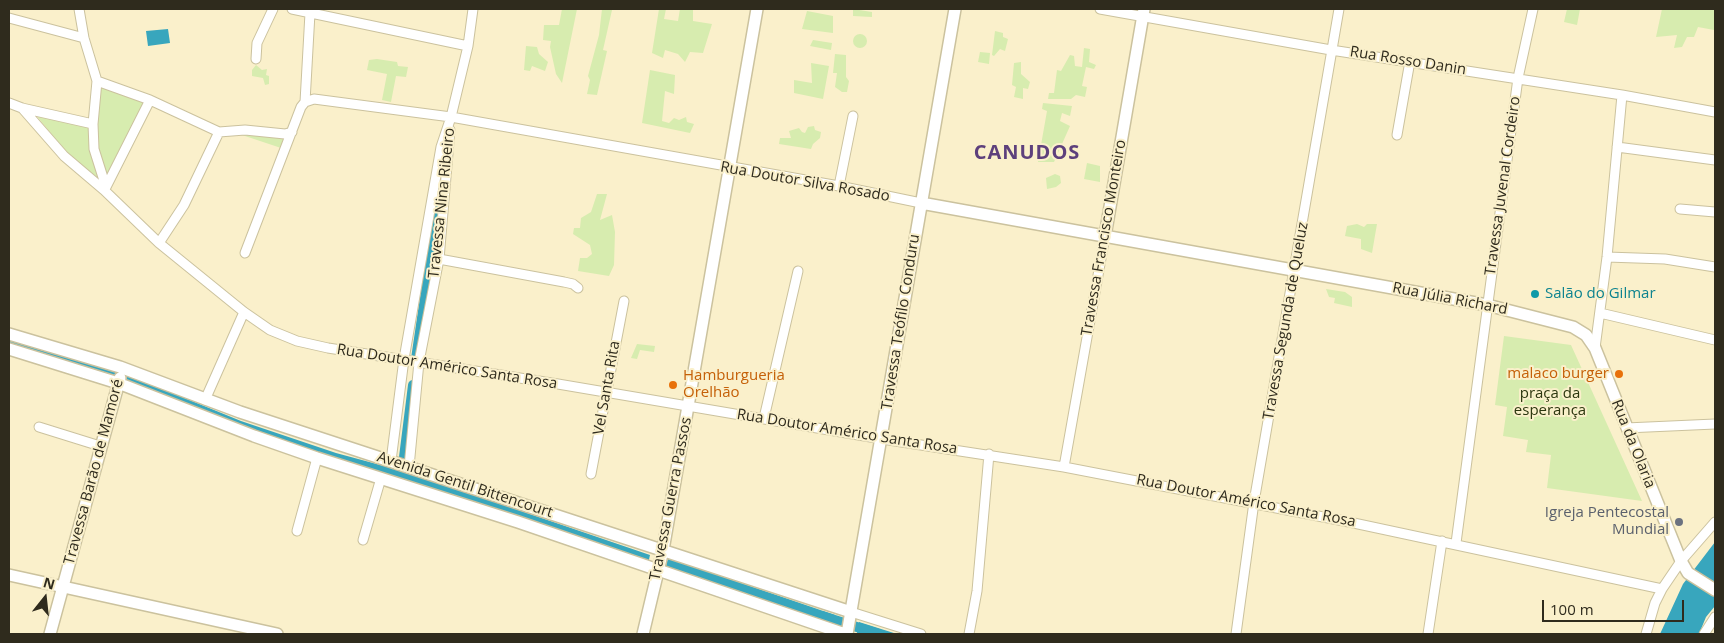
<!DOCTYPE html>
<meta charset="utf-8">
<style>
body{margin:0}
#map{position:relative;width:1724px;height:643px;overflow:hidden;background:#faf0cb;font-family:"Open Sans",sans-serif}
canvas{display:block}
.frame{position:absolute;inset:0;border:10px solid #2f2b1d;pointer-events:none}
.north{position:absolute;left:20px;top:573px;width:50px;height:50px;-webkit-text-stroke:4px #faf0cb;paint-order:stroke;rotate:16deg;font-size:14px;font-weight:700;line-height:20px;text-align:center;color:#2f2b1d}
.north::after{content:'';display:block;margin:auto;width:18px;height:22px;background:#2f2b1d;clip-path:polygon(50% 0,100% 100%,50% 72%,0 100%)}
.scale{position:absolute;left:1542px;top:600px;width:142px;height:22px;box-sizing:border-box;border:2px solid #2f2b1d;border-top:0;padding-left:6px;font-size:15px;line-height:18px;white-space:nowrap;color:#2f2b1d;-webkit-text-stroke:4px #faf0cb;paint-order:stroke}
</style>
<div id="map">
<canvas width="1724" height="643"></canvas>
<div class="frame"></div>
<div class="north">N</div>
<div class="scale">100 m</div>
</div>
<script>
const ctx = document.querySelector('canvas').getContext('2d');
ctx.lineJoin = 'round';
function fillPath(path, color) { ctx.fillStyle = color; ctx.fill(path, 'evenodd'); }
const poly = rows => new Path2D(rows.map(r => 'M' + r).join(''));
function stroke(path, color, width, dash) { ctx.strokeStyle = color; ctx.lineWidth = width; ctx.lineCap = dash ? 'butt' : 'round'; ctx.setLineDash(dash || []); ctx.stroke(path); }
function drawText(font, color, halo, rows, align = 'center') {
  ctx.font = font + ' "Open Sans",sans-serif'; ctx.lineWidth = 4; ctx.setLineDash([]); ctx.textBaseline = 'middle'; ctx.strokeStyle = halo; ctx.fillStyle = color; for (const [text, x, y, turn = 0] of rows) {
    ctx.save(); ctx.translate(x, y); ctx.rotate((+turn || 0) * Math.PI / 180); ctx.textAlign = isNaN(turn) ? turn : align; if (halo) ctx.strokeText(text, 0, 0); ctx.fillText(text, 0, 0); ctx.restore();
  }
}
const green = poly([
 [562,9,577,9,562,83,556,74,550,47,551,41,543,40,544,25,559,25],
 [602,9,612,10,603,50,607,51,597,95,587,94,590,80,588,76,599,35],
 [659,9,666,9,664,19,678,21,680,9,693,9,693,21,712,24,703,53,690,52,685,62,678,54,665,50,663,58,652,53],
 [853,9,872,12,872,17,853,16],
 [1567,9,1580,9,1577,25,1564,22],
 [1662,9,1715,9,1714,30,1698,27,1694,37,1687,37,1682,47,1674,48,1677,35,1656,37],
 [807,11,833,16,833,33,802,29],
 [995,31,1003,33,1003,37,1008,39,1005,51,1000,49,994,56,992,55],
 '853 41a7 7 0 1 1 14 0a7 7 0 1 1-14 0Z',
 [813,40,832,43,831,50,810,46],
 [526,46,537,47,539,54,548,62,545,71,532,66,530,71,524,70],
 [1084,48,1090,49,1089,62,1096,65,1094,69,1086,67,1082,86,1087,87,1085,97,1076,95,1071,99,1048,99,1049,93,1054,93,1057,70,1061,71,1070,55,1074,56,1075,66,1082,67],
 [980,52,990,53,989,64,978,62],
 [835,54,846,55,846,77,849,81,847,92,842,92,835,87,837,73,833,73],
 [377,59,397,62,398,66,408,67,406,77,396,76,391,102,382,100,387,74,367,70,369,60],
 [1021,62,1021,74,1030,82,1028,89,1023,88,1023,99,1014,97,1016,87,1012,85,1014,63],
 [811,63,829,66,823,99,794,93,794,80,812,83],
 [256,65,262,70,267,69,266,75,269,76,269,84,265,85,263,78,252,76,252,70],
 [650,70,675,75,674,94,665,91,662,121,669,123,674,118,679,120,686,117,687,122,694,124,690,133,642,123],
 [100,84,146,103,103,188,68,154,35,114,96,128],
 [1043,103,1072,106,1070,116,1062,113,1060,121,1070,126,1054,162,1038,162,1047,111,1042,109],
 [814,126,815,130,821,132,820,138,813,144,811,149,779,144,780,138,791,138,789,131,799,128,802,132,805,133,808,127],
 [252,132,286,139,284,149,236,133],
 [1087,163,1100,166,1100,182,1084,179],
 [1055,174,1060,176,1061,183,1056,187,1047,189,1046,178],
 [597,194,607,194,600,220,612,215,615,232,614,265,609,276,578,271,580,258,587,258,592,254,590,245,573,234,574,228,580,228,581,218,591,212],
 [1357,224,1364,227,1367,224,1377,224,1372,253,1361,249,1361,239,1345,236,1347,226],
 [1326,289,1345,292,1352,297,1352,307,1334,303,1335,298,1329,297],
 [1504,336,1571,345,1642,501,1547,488,1551,455,1526,452,1528,440,1503,436,1507,407,1495,405],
 [637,344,655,346,654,352,640,350,637,359,631,358]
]);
const water = poly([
 [168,29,170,43,148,46,146,31],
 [9,339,121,372,241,421,336,453,410,473,650,555,648,564,407,480,264,435,9,344],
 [1715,542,1715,606,1706,617,1699,634,1660,634,1683,584],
 [668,558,835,615,833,625,665,569],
 [859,622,897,634,857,633]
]);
const canal = poly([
 [416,359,443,175],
 [403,465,413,385],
 [822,616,879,634]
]);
const minor = poly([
 [79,9,84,38,97,81,93,124,94,149,106,187],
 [292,9,468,46],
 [1100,9,1331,50,1622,95,1715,112],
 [9,18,84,38],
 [256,59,257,43,273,9],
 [97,81,150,100,219,132,245,130,285,134,292,132],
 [305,102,310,13],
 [9,103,22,108,93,124],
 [22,108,64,156,104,190,159,243,244,312,270,330,297,341,328,348,558,384,882,439,1064,467,1349,522,1662,589],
 [1397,135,1410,61],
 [1617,147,1715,160],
 [839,186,853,116],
 [105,189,150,100],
 [1680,209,1715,212],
 [159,243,184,205,219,132],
 [245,253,301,107,305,102,314,99,451,117,839,186,921,203],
 [1607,257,1665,259,1715,267],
 [439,259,564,282,573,284,578,288],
 [1600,313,1715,340],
 [1595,348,1607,257,1622,95],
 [205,400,244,312],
 [764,418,798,271],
 [39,427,100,446],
 [1626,428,1715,424],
 [391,461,404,359,441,147,451,117,468,46,473,9],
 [409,467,419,362,439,259,450,130],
 [1064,467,1105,236],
 [591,474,624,301],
 [297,531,317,458],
 [363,540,381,478],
 [1456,543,1518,78,1533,9],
 [851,612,921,634],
 [969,634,977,591,989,454],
 [1236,634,1254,502,1339,9],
 [1428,634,1442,541],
 [1646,634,1655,603,1662,589,1681,561,1715,522],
 [1704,634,1715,617]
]);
const tertiary = poly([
 [921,203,1487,305,1573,327,1586,335,1595,348,1681,561,1688,573,1715,590],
 [1105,236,1144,9],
 [9,334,120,367,240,412,851,612],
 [9,349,118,383,254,436,317,458,518,522,845,634],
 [9,575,277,634],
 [50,634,120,378],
 [643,634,663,550,757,9],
 [847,634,955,9]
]);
const markers = [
 [1535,294,5,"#0f9aa8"],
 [1619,374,5,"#e8710a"],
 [673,385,5,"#e8710a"],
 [1679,522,5,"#6b7280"]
];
const streetNames = [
 ["Rua Rosso Danin",1408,61,9],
 ["Rua Doutor Silva Rosado",805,182,10],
 ["Travessa Juvenal Cordeiro",1503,186,-82],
 ["Travessa Nina Ribeiro",442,203,-84],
 ["Travessa Francisco Monteiro",1104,238,-80],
 ["Rua Júlia Richard",1450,299,11],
 ["Travessa Segunda de Queluz",1286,321,-80],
 ["Travessa Teófilo Conduru",901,322,-81],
 ["Rua Doutor Américo Santa Rosa",447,367,9],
 ["Vel Santa Rita",607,388,-80],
 ["Rua Doutor Américo Santa Rosa",847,432,9],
 ["Rua da Olaria",1633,444,68],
 ["Travessa Barão de Mamoré",94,472,-75],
 ["Avenida Gentil Bittencourt",465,485,18],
 ["Travessa Guerra Passos",671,499,-79],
 ["Rua Doutor Américo Santa Rosa",1246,501,11]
];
const cultureNames = [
 ["Salão do Gilmar",1545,294]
];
const foodNames = [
 ["malaco burger",1609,374],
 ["Hamburgueria",683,376,"left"],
 ["Orelhão",683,393,"left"]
];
const parkNames = [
 ["praça da",1550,394],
 ["esperança",1550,411]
];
const worshipNames = [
 ["Igreja Pentecostal",1669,513],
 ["Mundial",1669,530]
];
const districtNames = [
 ["CANUDOS",1027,153]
];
fillPath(green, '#d7ecaf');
fillPath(water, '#38a6bd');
stroke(canal, '#38a6bd', 10);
stroke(minor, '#cbc29e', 11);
stroke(tertiary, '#cbc29e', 14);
stroke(minor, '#fff', 9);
stroke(tertiary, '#fff', 11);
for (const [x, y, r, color] of markers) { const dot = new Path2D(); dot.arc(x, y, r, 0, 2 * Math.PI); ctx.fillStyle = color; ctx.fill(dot); stroke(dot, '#faf0cb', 2); }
drawText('15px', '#2f2b1d', '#faf0cb', streetNames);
drawText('15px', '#0d838f', '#faf0cb', cultureNames, 'left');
drawText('15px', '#c56008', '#faf0cb', foodNames, 'right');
drawText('15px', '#2c370f', '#faf0cb', parkNames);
drawText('15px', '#5b616d', '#faf0cb', worshipNames, 'right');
ctx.letterSpacing = '1px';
drawText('bold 20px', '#5d407c', '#faf0cb', districtNames);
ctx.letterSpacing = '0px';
</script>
